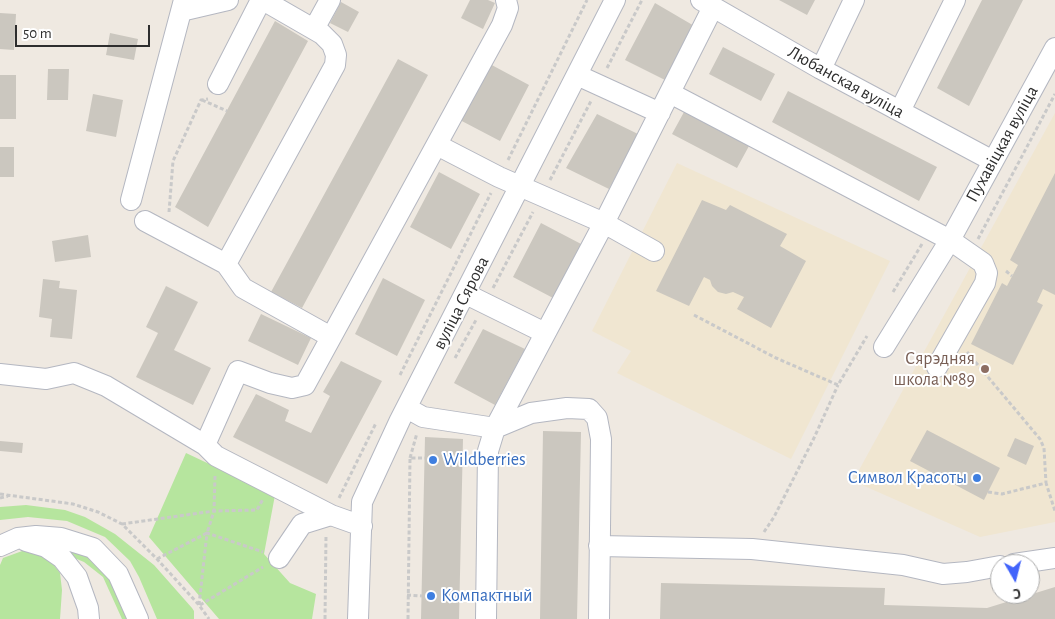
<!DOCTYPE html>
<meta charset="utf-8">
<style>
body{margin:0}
#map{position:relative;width:1055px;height:619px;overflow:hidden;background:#efe9e1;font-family:"Alegreya Sans",sans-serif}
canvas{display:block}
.north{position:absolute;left:990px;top:554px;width:50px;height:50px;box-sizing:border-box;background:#fff;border:1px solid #ababab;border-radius:50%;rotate:172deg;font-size:14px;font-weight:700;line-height:20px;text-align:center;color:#2e2e2e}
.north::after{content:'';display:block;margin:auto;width:18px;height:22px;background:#4264fb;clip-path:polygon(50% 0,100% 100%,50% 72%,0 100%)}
.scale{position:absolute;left:15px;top:25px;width:135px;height:22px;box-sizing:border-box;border:2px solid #2e2e2e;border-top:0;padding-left:6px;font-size:15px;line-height:18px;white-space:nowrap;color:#2e2e2e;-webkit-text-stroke:4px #fff;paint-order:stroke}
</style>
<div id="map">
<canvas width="1055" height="619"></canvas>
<div class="north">С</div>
<div class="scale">50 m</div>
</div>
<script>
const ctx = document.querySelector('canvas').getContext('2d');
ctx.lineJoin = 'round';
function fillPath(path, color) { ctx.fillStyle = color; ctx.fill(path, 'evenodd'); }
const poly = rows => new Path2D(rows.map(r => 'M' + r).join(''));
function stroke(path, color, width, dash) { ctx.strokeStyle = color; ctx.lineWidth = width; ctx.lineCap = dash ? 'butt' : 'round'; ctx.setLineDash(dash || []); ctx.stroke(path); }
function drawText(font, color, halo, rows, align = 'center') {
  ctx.font = font + ' "Alegreya Sans",sans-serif'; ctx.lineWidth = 4; ctx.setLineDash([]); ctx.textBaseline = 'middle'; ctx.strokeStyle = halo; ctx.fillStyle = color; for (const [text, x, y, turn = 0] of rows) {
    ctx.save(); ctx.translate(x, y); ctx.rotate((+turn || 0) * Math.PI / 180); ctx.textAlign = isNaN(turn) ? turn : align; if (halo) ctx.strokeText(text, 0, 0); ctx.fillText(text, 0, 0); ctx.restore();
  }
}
const education = poly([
 [1055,113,1055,522,980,537,853,481],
 [677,163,890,261,791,459,617,373,631,351,592,331]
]);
const green = poly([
 [186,453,275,495,264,554,290,583,316,594,312,619,219,619,149,537],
 [26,505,65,510,85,517,115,534,154,565,192,608,194,611,194,619,157,619,139,577,130,561,105,537,67,521,28,517,0,520,0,507],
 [25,550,39,552,50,560,60,573,62,590,60,619,0,619,0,565,3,558],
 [71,550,78,550,104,568,129,619,122,619,103,577,84,562,72,557]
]);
const building = poly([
 [470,0,488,0,495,3,483,29,461,18],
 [779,0,815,0,807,15],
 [982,0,1023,0,969,106,937,88],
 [341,2,359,12,348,32,330,23],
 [655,3,696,27,667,81,625,60],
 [0,13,16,14,14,50,0,49],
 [275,21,308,41,208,227,175,207],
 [110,33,138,39,134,60,106,55],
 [723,47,775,74,761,101,709,74],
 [398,59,428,75,302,308,271,292],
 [488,63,529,85,500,141,458,119],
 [48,69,69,69,68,100,47,100],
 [0,75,16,75,16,119,0,119],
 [788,91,937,167,919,201,772,122],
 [93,94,123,100,116,137,86,131],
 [684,112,749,146,737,168,672,134],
 [597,114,638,134,609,189,566,168],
 [0,147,14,147,14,177,0,177],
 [439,172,480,194,451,249,410,227],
 [1055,173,1055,295,1043,289,1037,302,1043,305,1013,365,971,344,1002,283,1007,286,1018,265,1010,260],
 [702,200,726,210,730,205,787,234,780,246,806,261,771,328,737,309,744,297,733,292,726,294,718,292,712,286,710,280,704,277,689,306,656,291],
 [541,223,583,245,555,299,513,277],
 [88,235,91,257,55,262,52,241],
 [383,278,425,300,397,356,355,334],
 [43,279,60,281,59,288,77,290,72,339,50,337,52,319,39,317],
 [166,286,198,302,174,350,211,368,193,405,136,377,158,333,146,327],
 [261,314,311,338,298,365,248,341],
 [483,329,525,349,495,405,454,383],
 [341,361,382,381,327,484,233,437,256,394,289,410,285,421,311,433,330,396,323,392],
 [927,430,1000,468,984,500,910,461],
 [543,431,581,432,577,619,540,619],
 [425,437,463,439,459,619,421,619],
 [1015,438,1034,446,1026,465,1007,456],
 [0,441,23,443,22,453,0,451],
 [661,583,885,588,884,605,987,608,1055,587,1055,619,660,619]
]);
const path = poly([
 [607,68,642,0],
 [202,100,227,111],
 [508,160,587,0],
 [550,180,591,101],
 [169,212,173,161,201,100,208,99],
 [978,239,1055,94],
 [1006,271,1012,276],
 [493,288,533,212],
 [893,292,922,244],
 [694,315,776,358,838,385,867,336],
 [967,352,1040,439,1044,448,1046,483],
 [455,358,476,320],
 [400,375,491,193],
 [410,458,417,433],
 [988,492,1002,494,1046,483,1055,511],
 [0,494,73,504,98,512,122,524,157,559,199,605,209,619],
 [0,498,8,496],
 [339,498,376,423],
 [122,524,214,511,257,510,263,499],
 [764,532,774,517,814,438,838,385],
 [157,559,207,533,214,511,215,476],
 [407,595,422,596],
 [199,605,207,533,263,552],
 [200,605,263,567],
 [325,619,326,535],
 [408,619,410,458,425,458]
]);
const minor = poly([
 [263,0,322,34,332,44,336,55,335,65,226,264,243,288,331,337],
 [701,0,821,69,993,161],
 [181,11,228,0],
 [314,29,330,0],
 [821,69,854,0],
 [577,75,660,113],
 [218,84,261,0],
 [670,93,950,240,983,263,987,273,985,283,937,367],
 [900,111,955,0],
 [437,145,499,177,604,223,713,7],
 [131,200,184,0],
 [145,221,226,264],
 [466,294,545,333],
 [884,347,950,240,1055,48],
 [0,374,46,379,74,373,106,386,205,445,216,456,331,515,362,526],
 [407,408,423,417,495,428,604,223,654,251],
 [205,445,238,371,270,383,292,388,305,385,502,25,508,8,506,0],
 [26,541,46,547,62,558,77,577,88,608,89,619],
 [0,546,18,538,36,536,61,538,93,548,118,574,138,619],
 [599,546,752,549,903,565,943,574,967,572,1000,566],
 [279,558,302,524,331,515],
 [1014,564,1055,558],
 [358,619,362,502,400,420,615,0],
 [486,619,488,451,495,428,531,413,567,408,589,409,597,418,601,439,599,619]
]);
const markers = [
 [985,369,5,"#8d6e63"],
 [433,460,5,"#3f7fe0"],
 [977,478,5,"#3f7fe0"],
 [431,596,5,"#3f7fe0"]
];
const streetNames = [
 ["Любанская вуліца",846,82,29],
 ["Пухавіцкая вуліца",1002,144,-61],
 ["вуліца Сярова",461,303,-63]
];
const educationNames = [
 ["Сярэдняя",975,359],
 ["школа №89",975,380]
];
const shopNames = [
 ["Wildberries",443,460],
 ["Символ Красоты",967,478,"right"],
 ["Компактный",441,596]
];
fillPath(education, '#f0e6d1');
fillPath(green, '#b6e59e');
fillPath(building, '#cbc7bf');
stroke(minor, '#b4b7c1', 22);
stroke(path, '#c9c9c9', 3, [4, 2.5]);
stroke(minor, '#fff', 20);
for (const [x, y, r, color] of markers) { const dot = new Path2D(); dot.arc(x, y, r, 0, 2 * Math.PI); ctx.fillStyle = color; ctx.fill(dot); stroke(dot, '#fff', 2); }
drawText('18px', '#2e2e2e', '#fff', streetNames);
drawText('18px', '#785e54', '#fff', educationNames, 'right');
drawText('18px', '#366cbe', '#fff', shopNames, 'left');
</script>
